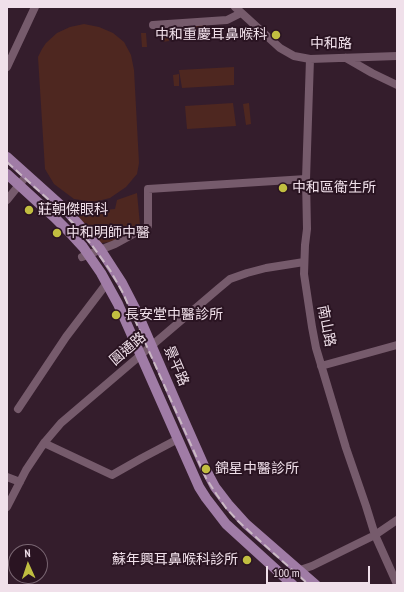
<!DOCTYPE html>
<meta charset="utf-8">
<style>
body{margin:0}
#map{position:relative;width:404px;height:592px;overflow:hidden;background:#341d2c;font-family:"PT Sans Narrow",sans-serif}
canvas{display:block}
.frame{position:absolute;inset:0;border:8px solid #f0e0ea;pointer-events:none}
.north{position:absolute;left:8px;top:544px;width:40px;height:40px;box-sizing:border-box;background:#2a1422;border:1px solid #796672;border-radius:50%;rotate:357deg;font-size:11px;font-weight:700;line-height:16px;text-align:center;color:#f0e0ea}
.north::after{content:'';display:block;margin:auto;width:14px;height:18px;background:#c1be40;clip-path:polygon(50% 0,100% 100%,50% 72%,0 100%)}
.scale{position:absolute;left:266px;top:566px;width:104px;height:18px;box-sizing:border-box;border:2px solid #f0e0ea;border-top:0;padding-left:5px;font-size:12px;line-height:14px;white-space:nowrap;color:#f0e0ea;-webkit-text-stroke:3px #2a1422;paint-order:stroke}
</style>
<div id="map">
<canvas width="404" height="592"></canvas>
<div class="frame"></div>
<div class="north">N</div>
<div class="scale">100 m</div>
</div>
<script>
const ctx = document.querySelector('canvas').getContext('2d');
ctx.lineJoin = 'round';
function fillPath(path, color) { ctx.fillStyle = color; ctx.fill(path, 'evenodd'); }
const poly = rows => new Path2D(rows.map(r => 'M' + r).join(''));
function stroke(path, color, width, dash) { ctx.strokeStyle = color; ctx.lineWidth = width; ctx.lineCap = dash ? 'butt' : 'round'; ctx.setLineDash(dash || []); ctx.stroke(path); }
function drawText(font, color, halo, rows, align = 'center') {
  ctx.font = font + ' "PT Sans Narrow","Noto Sans TC",sans-serif'; ctx.lineWidth = 4; ctx.setLineDash([]); ctx.textBaseline = 'middle'; ctx.strokeStyle = halo; ctx.fillStyle = color; for (const [text, x, y, turn = 0] of rows) {
    ctx.save(); ctx.translate(x, y); ctx.rotate((+turn || 0) * Math.PI / 180); ctx.textAlign = isNaN(turn) ? turn : align; if (halo) ctx.strokeText(text, 0, 0); ctx.fillText(text, 0, 0); ctx.restore();
  }
}
const green = poly([
 [84,24,99,27,113,33,124,42,131,55,134,70,139,163,137,174,126,187,110,198,94,202,74,199,54,184,45,169,38,57,42,49,46,43,57,33,70,27],
 [206,24,208,36,175,40,173,28],
 [161,29,169,29,169,41,162,42],
 [141,33,146,33,147,47,142,47],
 [234,67,234,85,182,88,179,70],
 [179,74,179,86,174,86,173,75],
 [233,103,236,126,187,129,185,106],
 [249,103,251,124,246,125,243,104],
 [137,193,140,225,118,241,101,243,75,213,115,209,117,200]
]);
const minor = poly([
 [235,7,280,48,294,56,310,59,397,56],
 [153,25,227,20,241,13],
 [346,58,372,73,397,85],
 [310,59,306,179,307,229,305,245,304,274,312,327,316,348,346,448,366,506,375,535,397,584],
 [7,67,35,7],
 [7,200,27,175],
 [82,257,115,244,148,226,148,189,306,179],
 [321,366,397,345],
 [18,409,66,337,107,283],
 [44,443,112,475,142,458,178,439],
 [7,477,20,482],
 [7,507,26,470,44,443,61,423,218,289,230,279,247,273,266,268,304,262],
 [300,570,312,566,375,535,397,520]
]);
const major = poly([
 [7,157,66,210,90,237,100,249,122,283,137,312,178,407,205,468,215,487,228,504,246,524,316,585],
 [7,174,54,217,72,235,83,247,101,273,118,304,199,487,206,498,226,524,293,585]
]);
const rail = poly([
 [7,162,60,210,79,229,91,244,110,270,123,293,130,309,201,467,206,478,217,495,226,508,238,521,309,585]
]);
const markers = [
 [276,35,5,"#c1be40"],
 [283,188,5,"#c1be40"],
 [29,210,5,"#c1be40"],
 [57,233,5,"#c1be40"],
 [116,315,5,"#c1be40"],
 [206,469,5,"#c1be40"],
 [247,560,5,"#c1be40"]
];
const poiNames = [
 ["中和重慶耳鼻喉科",267,35,"right"],
 ["中和區衛生所",292,188],
 ["莊朝傑眼科",38,210],
 ["中和明師中醫",66,233],
 ["長安堂中醫診所",125,315],
 ["錦星中醫診所",215,469],
 ["蘇年興耳鼻喉科診所",238,560,"right"]
];
const streetNames = [
 ["中和路",331,44],
 ["南山路",326,326,79],
 ["圓通路",128,349,-41],
 ["景平路",176,366,67]
];
fillPath(green, '#4e2720');
stroke(minor, '#765b6c', 8);
stroke(major, '#a07ca6', 10);
stroke(rail, '#cab9c4', 2, [8, 4]);
for (const [x, y, r, color] of markers) { const dot = new Path2D(); dot.arc(x, y, r, 0, 2 * Math.PI); ctx.fillStyle = color; ctx.fill(dot); stroke(dot, '#2a1422', 1.5); }
drawText('14px', '#f0e0ea', '#2a1422', poiNames, 'left');
drawText('14px', '#f0e0ea', '#2a1422', streetNames);
</script>
